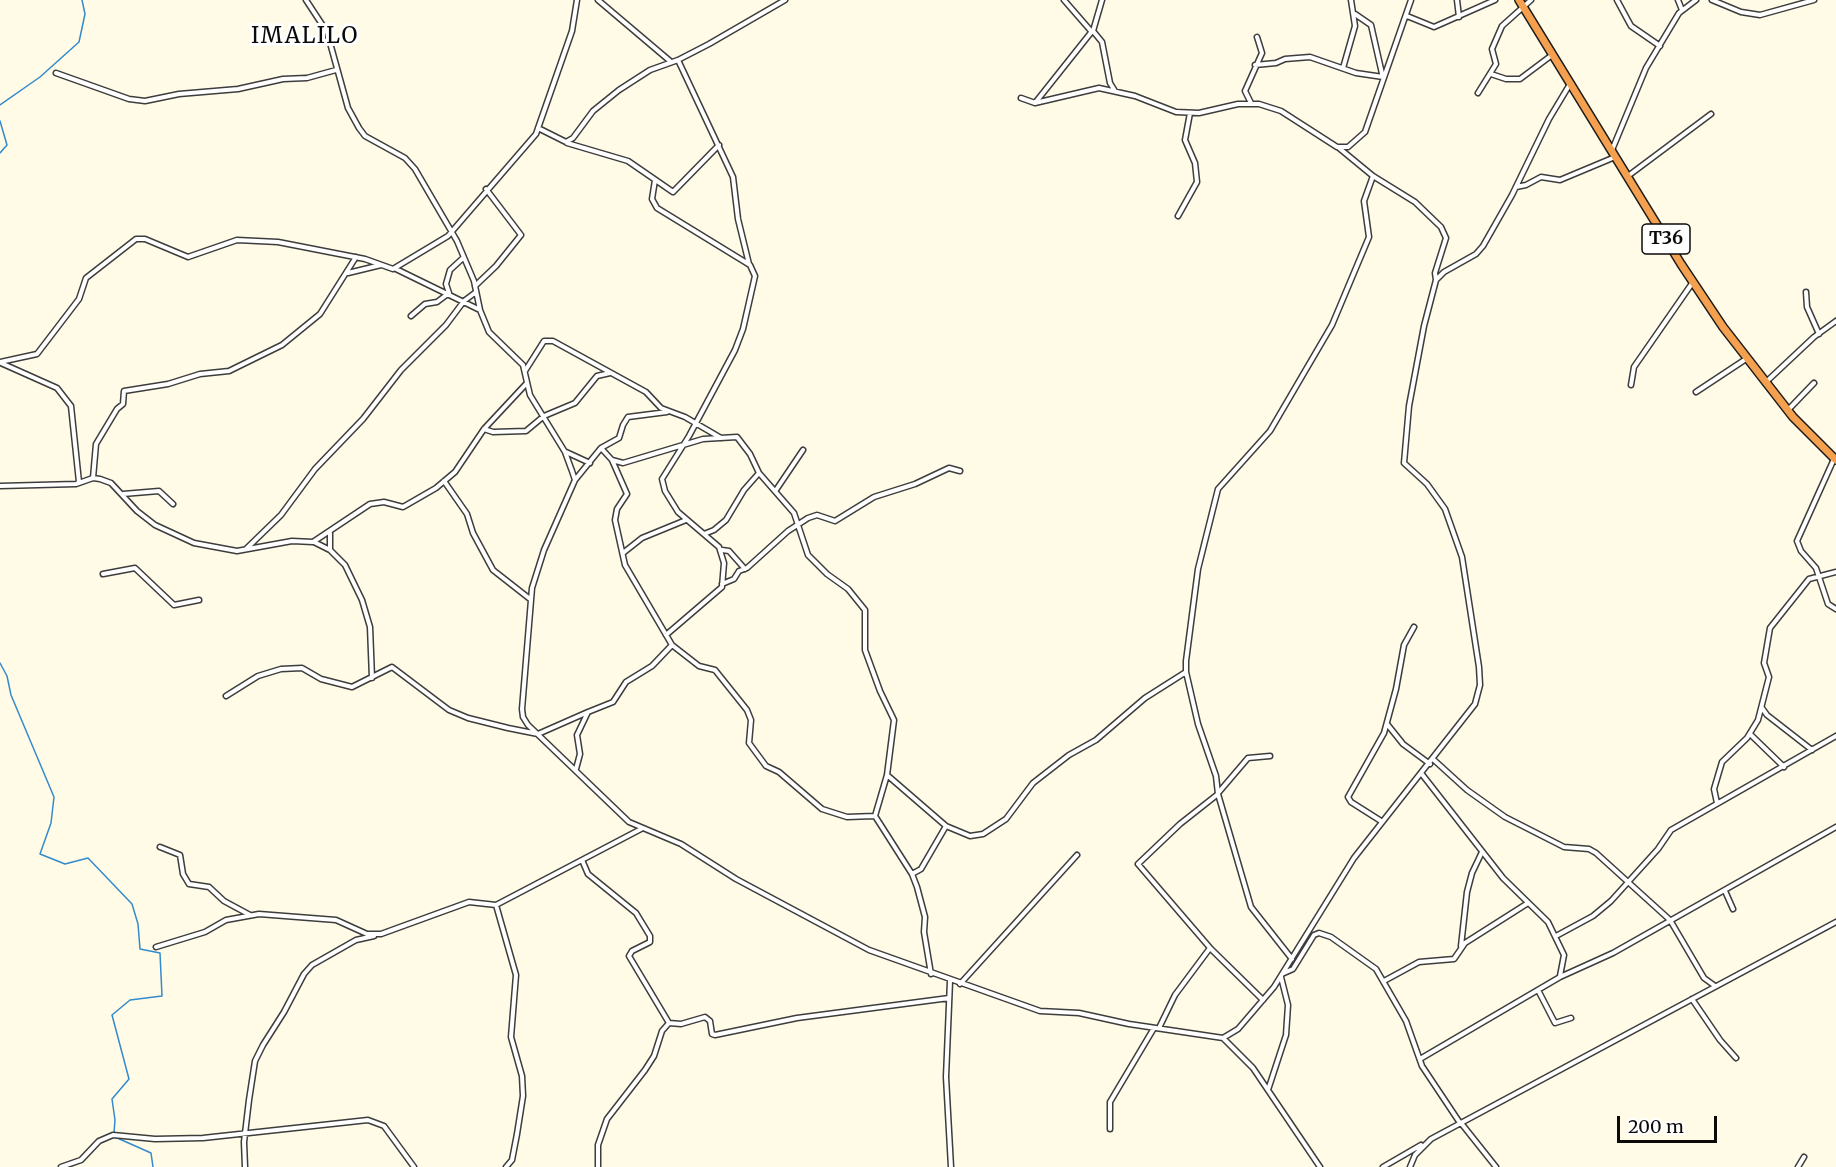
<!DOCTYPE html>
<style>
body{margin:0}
#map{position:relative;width:1836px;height:1167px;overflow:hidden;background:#fffbe6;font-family:Merriweather,serif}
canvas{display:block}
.scale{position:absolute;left:1617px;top:1116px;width:100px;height:27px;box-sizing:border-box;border:3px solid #0a0a0a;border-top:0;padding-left:8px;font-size:18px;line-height:21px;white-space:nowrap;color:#0a0a0a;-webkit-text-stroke:4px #fff;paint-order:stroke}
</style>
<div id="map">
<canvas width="1836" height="1167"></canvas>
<div class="scale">200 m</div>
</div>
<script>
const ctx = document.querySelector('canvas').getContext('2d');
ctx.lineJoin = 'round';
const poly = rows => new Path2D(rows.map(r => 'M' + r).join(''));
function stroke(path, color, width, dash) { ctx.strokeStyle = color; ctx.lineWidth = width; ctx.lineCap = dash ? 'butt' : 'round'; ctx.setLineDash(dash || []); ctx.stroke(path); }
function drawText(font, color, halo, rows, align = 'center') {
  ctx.font = font + ' Merriweather,serif'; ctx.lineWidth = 6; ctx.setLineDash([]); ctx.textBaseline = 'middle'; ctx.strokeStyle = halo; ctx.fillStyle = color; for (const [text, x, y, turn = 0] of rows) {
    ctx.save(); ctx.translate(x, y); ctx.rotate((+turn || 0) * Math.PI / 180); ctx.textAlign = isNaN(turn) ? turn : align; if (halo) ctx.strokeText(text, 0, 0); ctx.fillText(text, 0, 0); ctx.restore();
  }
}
const stream = poly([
 [0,105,40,77,79,42,85,14,82,0],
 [0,121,7,145,0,153],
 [0,663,7,676,11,695,54,797,51,823,40,854,65,864,88,858,132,904,138,924,140,949,160,953,162,996,130,1000,112,1015,129,1079,112,1099,115,1120,114,1133],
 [115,1137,151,1153,153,1167]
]);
const minor = poly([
 [306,0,327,32,348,108,359,128,365,136,405,158,415,169,457,241,474,281,480,310,489,332,523,365,530,395,565,452,572,471,575,480,544,550,532,588,522,709,523,717,528,725,629,822,681,844,736,879,869,950,1040,1011,1079,1013,1129,1024,1223,1038,1238,1029,1274,987,1354,858,1475,704,1480,685,1479,667,1462,557,1445,509,1427,484,1404,463,1409,406,1424,326,1436,280,1444,272,1476,254,1483,246,1512,195,1549,119,1570,84],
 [598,0,670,61],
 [1064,0,1091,31],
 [1102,0,1093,31,1102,42,1110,83,1115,91],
 [1457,0,1459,17],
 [1617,0,1631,26,1660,46],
 [1678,0,1682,10],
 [1712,0,1741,12,1760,15,1814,0],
 [1355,14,1371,25,1383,78],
 [1407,16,1434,27,1495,0],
 [678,60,733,177,738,219,749,264],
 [1255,65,1276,63,1285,59,1310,57,1356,73,1383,77],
 [1343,68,1355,26,1351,0],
 [56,73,129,99,145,101,179,94,238,89,283,79,307,78,336,70],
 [1491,74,1506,79,1520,79,1552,55],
 [1478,93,1496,64,1492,49,1502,26,1531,0],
 [1021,98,1035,103,1093,30],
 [1035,103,1099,88,1135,96,1176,112,1199,113,1238,104,1259,104,1281,111,1337,147,1348,147,1365,132,1411,0],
 [1251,103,1245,91,1262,53,1257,37],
 [538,128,566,142,573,138,593,111,619,90,650,70,678,60,709,44,785,0],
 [567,143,628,161,673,192,719,145],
 [1339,148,1373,176,1415,202,1441,227,1446,238,1435,273,1436,280],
 [1612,150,1646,68,1679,13,1696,0],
 [1628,176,1711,114],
 [655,180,652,199,657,208,750,265,755,276,743,329,735,350,689,436,662,479,665,491,678,512,719,547,724,563,722,587,666,635],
 [1516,187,1526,185,1541,177,1560,180,1615,157],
 [1178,216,1197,182,1195,163,1185,140,1190,113],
 [396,269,480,310],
 [348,273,381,265],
 [475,286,496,266,521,235,486,189],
 [1806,292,1807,307,1819,334],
 [449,293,446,284,450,270,463,258],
 [411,316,425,304,437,302,449,293],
 [0,362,37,354,79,299,86,278,136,239,145,239,188,257,237,240,278,242,365,259,393,269,448,236,536,134,572,31,577,0],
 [1,363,57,388,71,406,79,482],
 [525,371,544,341,553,341,646,392,661,408,685,417,721,438],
 [1765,383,1814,337,1836,321],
 [1631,385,1634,367,1693,282],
 [1696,392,1746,359],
 [1788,410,1814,383],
 [484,429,493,432,526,431,544,416,575,403,597,376,610,373],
 [601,448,612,460,623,463,703,439,737,437,750,454,759,473,794,513,808,555,827,574,848,589,865,610,865,650,880,691,894,720,887,775,875,816,912,874,917,887,925,917,924,932,931,974],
 [566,452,590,463],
 [1834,459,1797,541,1801,551,1816,568,1828,604,1836,609],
 [612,460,627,494,617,509,615,520,625,565,672,645,699,666,715,670,747,710,751,720,749,743,766,766,779,772,822,809,847,817,874,816],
 [93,478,96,444,117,409,123,404,124,391,168,384,200,374,229,371,282,345,320,314,356,257],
 [575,480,601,448,619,438,623,425,628,417,667,412],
 [444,481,467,514,473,533,493,570,530,599],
 [0,486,76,484,93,478,100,479,111,483,137,511,155,525,194,543,237,551,292,541,313,542,370,504,384,502,403,507,436,488,455,472,484,429,526,384],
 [776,490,803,450],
 [123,494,159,491,173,504],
 [330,533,330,550],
 [704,534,714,530,726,520,744,490,759,473],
 [314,542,330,550,345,565,362,600,370,627,372,678],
 [246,549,281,515,315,469,363,419,401,370,446,325,464,301,476,292],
 [722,550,729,551,745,569],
 [623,553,642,538,686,520],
 [103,574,135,568,174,605,199,600],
 [722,584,734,579,739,571,747,568,788,531,808,518,817,515,835,521,874,497,915,484,949,468,960,471],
 [226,696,258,676,281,669,302,668,321,679,352,687,392,667,449,710,468,718,508,728,538,734,588,712],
 [1762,708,1767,715,1812,750],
 [1387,724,1403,744,1430,764],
 [1750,734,1784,767],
 [1434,760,1467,790,1505,817,1564,847,1589,849,1596,853,1670,920,1704,978,1715,986],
 [576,769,580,754,577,735,588,712,613,702,626,682,652,666,672,645],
 [1421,773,1503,878,1548,922,1564,955,1560,976],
 [887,775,946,826,970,836,983,834,1006,819,1033,783,1069,755,1096,740,1145,698,1186,672],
 [1219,792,1248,758,1270,756],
 [1218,794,1180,824,1138,864,1211,949,1263,1000],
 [1717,803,1714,789,1722,762,1747,738,1758,720,1769,677,1764,663,1770,628,1809,579,1836,572],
 [1381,821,1351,802,1348,797,1384,733,1396,689,1404,645,1414,627],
 [160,847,180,855,183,874,189,884,209,887,224,901,250,915],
 [582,860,588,874,636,913,650,936,650,942,632,951,629,956,669,1023],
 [912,874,921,869,946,826],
 [1725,891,1733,909],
 [496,905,516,975,511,1037,522,1076,523,1096,517,1134,512,1160,506,1167],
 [1556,936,1593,916,1611,901,1658,849,1671,830,1836,736],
 [1461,946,1467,892,1472,873,1482,852],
 [156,947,205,932,226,920,259,914,336,920,367,934,381,934,469,902,496,905,641,829],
 [1292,959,1251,907,1218,794,1216,776,1198,724,1186,672,1186,661,1198,569,1218,489,1270,431,1332,325,1369,237,1364,201,1373,176],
 [1284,973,1293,969,1314,935,1319,933,1331,937,1376,969,1406,1021,1422,1066,1460,1123],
 [950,981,946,1077,951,1167],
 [1384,981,1419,962,1454,959,1465,943,1528,903],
 [960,984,1077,855],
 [1538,990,1555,1023,1571,1018],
 [1692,999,1720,1040,1736,1058],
 [1159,1028,1175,995,1210,948],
 [1223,1038,1253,1068,1320,1167],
 [1420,1059,1560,977,1613,953,1836,827],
 [1268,1090,1286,1035,1288,1005,1281,977],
 [1461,1123,1496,1167],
 [1110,1129,1110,1102,1154,1028],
 [61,1167,81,1160,99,1141,113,1135,155,1139,203,1138,368,1120,384,1126,414,1167],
 [245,1167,244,1142,249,1100,255,1061,263,1045,284,1012,304,974,312,965,356,940,374,936],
 [598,1167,598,1145,607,1119,645,1070,654,1056,662,1031,669,1023,681,1024,705,1017,710,1021,712,1034,715,1035,797,1018,949,998],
 [1383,1167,1421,1145],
 [1410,1167,1415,1155,1431,1139,1836,922],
 [1798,1167,1804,1157]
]);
const highway = poly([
 [1519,0,1681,264,1723,327,1793,417,1836,460]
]);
const shields = [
 [1666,239,48]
];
const shieldNames = [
 ["T36",1666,239]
];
const quarterNames = [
 ["IMALILO",305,37]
];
stroke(stream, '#338acc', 1.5);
stroke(minor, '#3d3d3d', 7);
stroke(highway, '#1b1b1b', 10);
stroke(minor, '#fff', 4);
stroke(highway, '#f5a04f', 7);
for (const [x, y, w] of shields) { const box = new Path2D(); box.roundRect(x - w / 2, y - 15, w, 30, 4.5); ctx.fillStyle = '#fff'; ctx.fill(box); stroke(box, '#0a0a0a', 1.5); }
drawText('bold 18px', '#0a0a0a', null, shieldNames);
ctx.letterSpacing = '1.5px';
drawText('22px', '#0a0a0a', '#fff', quarterNames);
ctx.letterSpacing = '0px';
</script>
